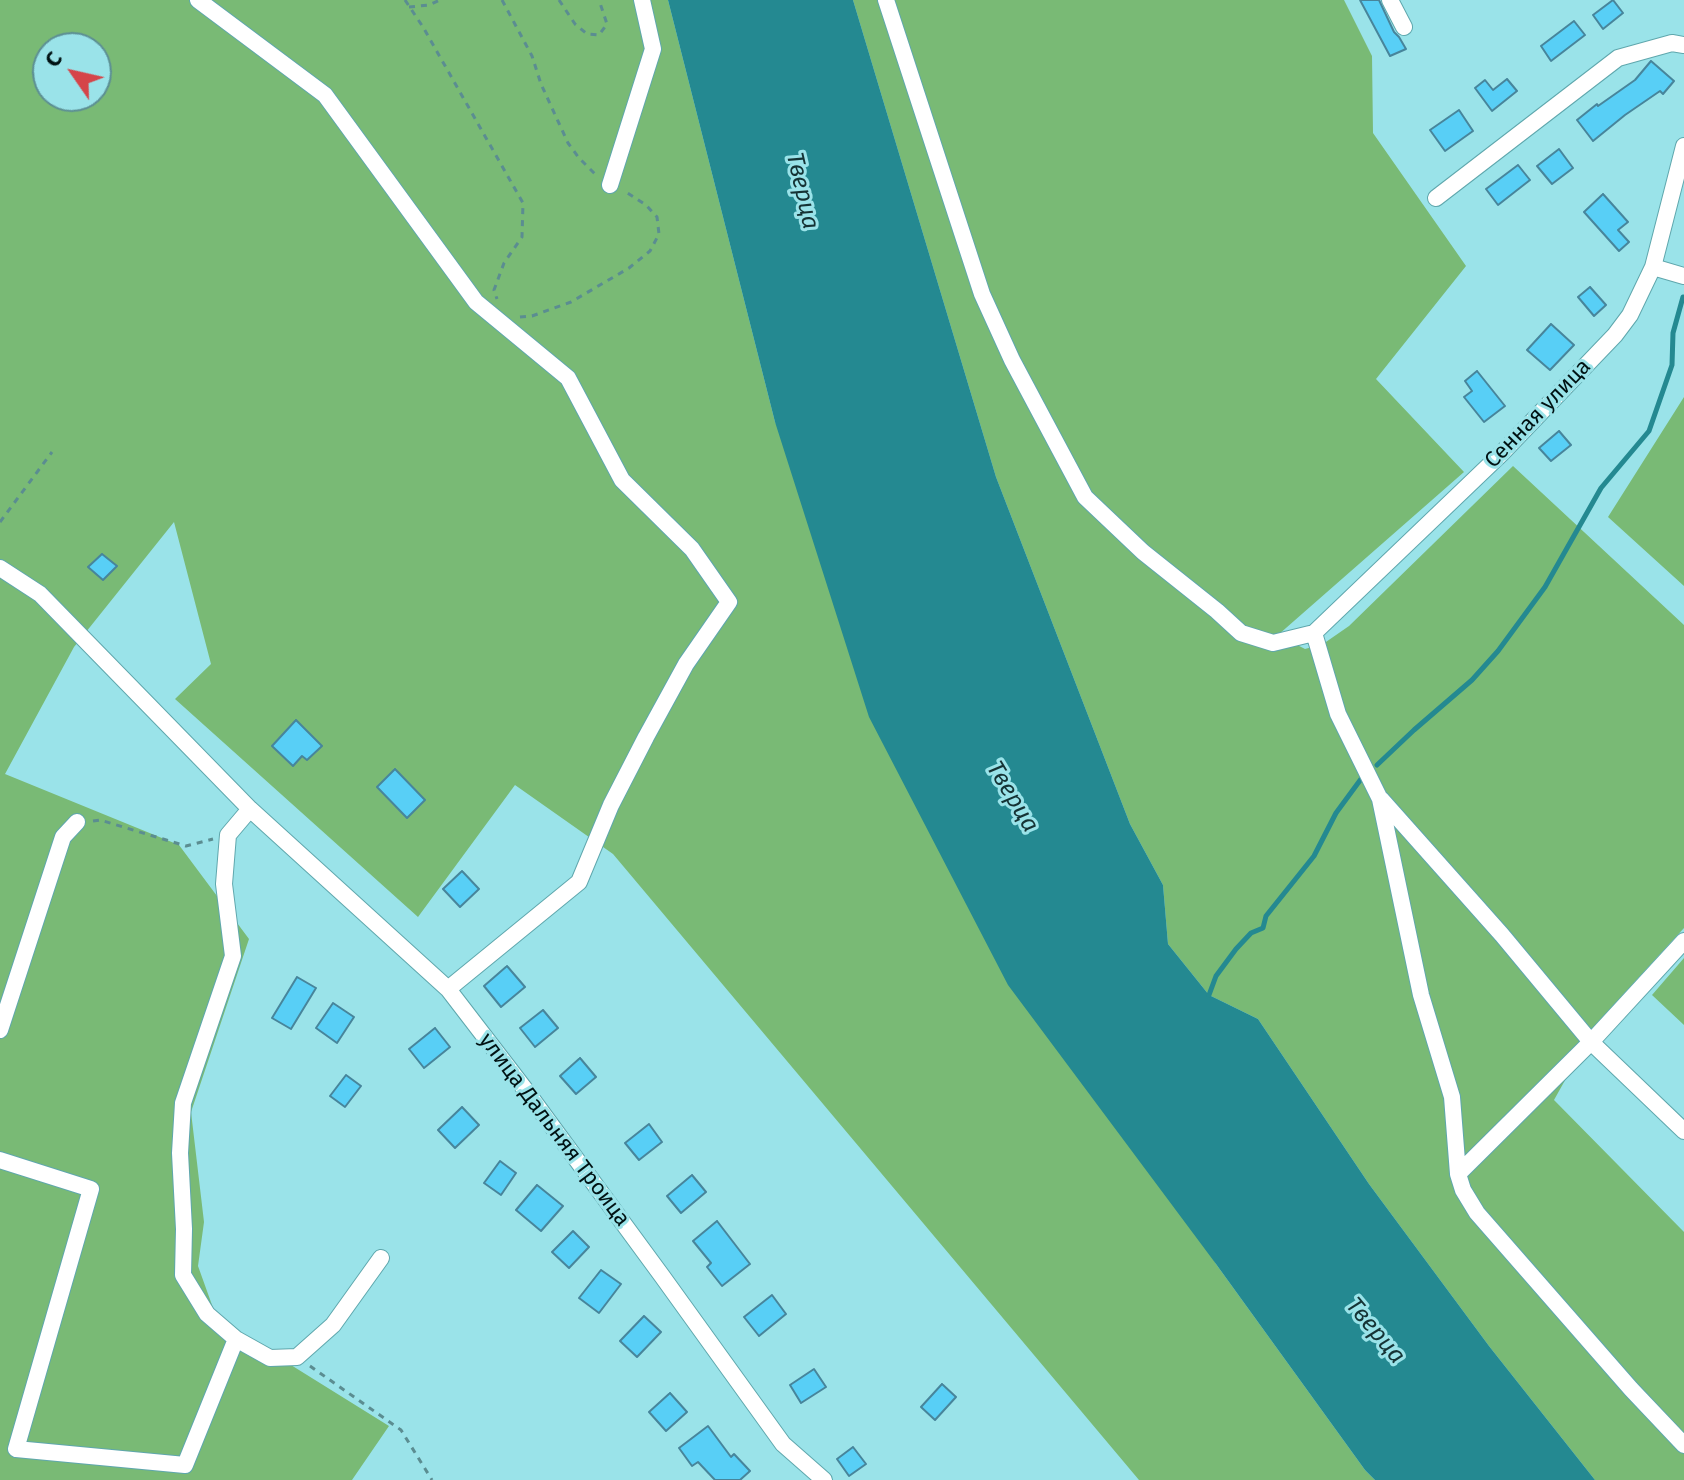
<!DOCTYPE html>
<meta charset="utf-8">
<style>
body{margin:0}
#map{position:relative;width:1684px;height:1480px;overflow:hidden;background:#9ae3e9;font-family:"Fira Sans",sans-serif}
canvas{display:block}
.north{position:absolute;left:32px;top:32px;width:80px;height:80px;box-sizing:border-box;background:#9ae3e9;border:2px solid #5c8f93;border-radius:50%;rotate:304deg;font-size:22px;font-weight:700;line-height:32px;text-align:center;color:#001213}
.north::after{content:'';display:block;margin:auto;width:28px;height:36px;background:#d54549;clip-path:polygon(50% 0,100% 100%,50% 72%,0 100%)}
</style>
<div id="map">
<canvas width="1684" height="1480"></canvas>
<div class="north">С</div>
</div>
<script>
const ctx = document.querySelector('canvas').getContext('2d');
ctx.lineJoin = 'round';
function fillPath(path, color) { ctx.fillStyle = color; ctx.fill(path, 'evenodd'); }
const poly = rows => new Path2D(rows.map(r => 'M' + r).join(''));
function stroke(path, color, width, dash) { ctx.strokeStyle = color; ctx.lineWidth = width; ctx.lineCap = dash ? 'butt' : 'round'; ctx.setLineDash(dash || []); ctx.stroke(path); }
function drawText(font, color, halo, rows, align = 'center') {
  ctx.font = font + ' "Fira Sans",sans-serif'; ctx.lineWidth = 6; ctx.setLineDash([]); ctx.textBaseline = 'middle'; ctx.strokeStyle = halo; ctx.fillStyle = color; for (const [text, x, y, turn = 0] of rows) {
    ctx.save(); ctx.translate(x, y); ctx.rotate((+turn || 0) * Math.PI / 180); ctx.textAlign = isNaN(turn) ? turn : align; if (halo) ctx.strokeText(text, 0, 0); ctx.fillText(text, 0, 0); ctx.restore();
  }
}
const green = poly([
 [0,0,668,0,775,422,1216,1264,1365,1470,1375,1480,1139,1480,613,854,515,785,418,917,175,699,211,664,174,522,74,647,5,774,179,845,249,939,191,1112,204,1222,198,1266,217,1319,389,1426,352,1480,0,1480],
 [48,48,96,48,96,96,48,96],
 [853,0,1344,0,1372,56,1373,133,1466,266,1376,379,1464,472,1278,635,1305,649,1323,644,1349,626,1513,466,1684,625,1684,928,1597,1023,1554,1100,1684,1232,1684,1480,1595,1480,1489,1346,1369,1184,1258,1019,1209,995,1168,944,1163,885,1130,824,996,477],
 [1684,397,1684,586,1608,517],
 [1684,958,1684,1025,1652,995]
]);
const water = poly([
 [668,0,853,0,996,477,1130,824,1163,885,1168,944,1209,995,1258,1019,1369,1184,1489,1346,1595,1480,1375,1480,1365,1470,1216,1264,1008,985,869,717,775,422]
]);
const stream = poly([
 [1377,765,1414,730,1472,680,1498,651,1545,587,1601,488,1649,431,1672,365,1673,333,1683,297],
 [1209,995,1216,976,1236,949,1251,933,1263,928,1266,916,1314,856,1336,813,1361,779]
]);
const building = poly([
 [1360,0,1379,0,1394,32,1399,37,1406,49,1390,56,1360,0],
 [1613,0,1623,13,1603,29,1593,15,1613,0],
 [1574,21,1585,35,1551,61,1541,46,1574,21],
 [1651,61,1674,81,1663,94,1660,91,1625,115,1593,141,1577,120,1597,104,1598,106,1635,80,1651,61],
 [1507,79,1517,91,1492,111,1475,88,1485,80,1493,90,1507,79],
 [1459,110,1473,131,1445,151,1430,130,1459,110],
 [1559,149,1573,168,1552,184,1537,166,1559,149],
 [1518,165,1530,180,1498,205,1486,189,1518,165],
 [1603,194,1628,222,1618,230,1629,242,1619,251,1584,212,1603,194],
 [1590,287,1606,305,1594,316,1578,297,1590,287],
 [1551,324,1574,345,1550,370,1527,350,1551,324],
 [1477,371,1505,406,1484,422,1464,397,1472,391,1465,381,1477,371],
 [1559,431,1571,445,1551,461,1539,448,1559,431],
 [102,554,117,566,103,580,88,567,102,554],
 [296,720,322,746,307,760,302,756,293,766,272,746,296,720],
 [395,769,425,800,407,818,377,787,395,769],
 [462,871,479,889,460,907,443,889,462,871],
 [507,966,525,987,501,1007,484,986,507,966],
 [297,977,316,988,291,1029,272,1018,297,977],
 [333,1003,354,1017,337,1043,316,1028,333,1003],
 [543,1010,558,1028,535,1047,520,1028,543,1010],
 [435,1028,450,1047,424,1068,409,1049,435,1028],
 [580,1058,596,1077,576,1094,560,1076,580,1058],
 [346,1075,361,1086,345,1107,330,1096,346,1075],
 [462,1107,479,1125,455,1148,438,1130,462,1107],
 [649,1124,662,1142,639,1160,625,1143,649,1124],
 [500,1161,516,1173,501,1195,484,1183,500,1161],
 [692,1175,706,1192,681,1213,667,1196,692,1175],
 [537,1185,563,1206,541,1231,516,1210,537,1185],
 [717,1221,750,1264,722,1286,707,1267,711,1263,693,1241,717,1221],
 [573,1231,589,1247,569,1268,552,1252,573,1231],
 [601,1270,621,1284,599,1313,579,1298,601,1270],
 [772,1295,786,1314,759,1336,744,1317,772,1295],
 [644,1316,661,1332,637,1357,620,1341,644,1316],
 [814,1369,826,1387,801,1403,790,1385,814,1369],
 [942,1384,956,1397,935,1420,921,1407,942,1384],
 [670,1393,687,1412,666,1431,649,1412,670,1393],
 [708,1426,731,1457,734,1454,750,1471,740,1480,715,1480,698,1462,692,1466,679,1448,708,1426],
 [853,1447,866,1464,849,1476,837,1459,853,1447]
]);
const path = poly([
 [405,0,423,27,523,203,522,237,504,263,494,290,497,299],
 [502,0,532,56,541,84,568,143,579,158,596,175],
 [559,0,575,24,587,34,599,35,607,24,599,0],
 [409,7,429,5,440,0],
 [520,317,532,316,571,302,629,268,650,251,659,234,657,217,646,205,623,190],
 [0,522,52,452],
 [93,821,100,820,186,846,213,839],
 [310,1366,401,1430,432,1480]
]);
const minor = poly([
 [198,0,325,95,476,302,568,378,622,480,692,549,729,602,686,664,646,737,611,805,579,882,448,989],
 [886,0,982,294,1012,360,1085,497,1143,552,1217,611,1241,633,1273,643,1314,633],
 [1390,0,1404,27],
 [610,185,653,49,642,0],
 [1436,198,1618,58,1672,43,1684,45],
 [1653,267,1684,276],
 [0,568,40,594,250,809,448,989,524,1088,662,1276,783,1444,824,1480],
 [1314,633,1338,714,1380,799,1421,995,1452,1097,1458,1174,1463,1190,1477,1213,1631,1389,1684,1445],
 [1314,633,1501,454,1615,335,1630,315,1653,267,1684,146],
 [1381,799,1502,935,1591,1042,1684,1131],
 [250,809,228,835,224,884,233,956,183,1103,180,1153,184,1229,183,1275,207,1314,236,1339,270,1358,297,1357,333,1325,381,1258],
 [0,1030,63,837,77,822],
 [0,1160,91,1189,16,1449,185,1465,236,1339],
 [1458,1174,1591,1042,1684,941]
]);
const streetNames = [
 ["Сенная улица",1538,414,-46],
 ["улица Дальняя Троица",554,1130,53]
];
const waterNames = [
 ["Тверца",802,191,77],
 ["Тверца",1012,797,59],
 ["Тверца",1375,1331,50]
];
fillPath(green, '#79ba75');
fillPath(water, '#248991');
stroke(stream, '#248991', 5);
fillPath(building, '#58cff6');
stroke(building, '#47859b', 2);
stroke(minor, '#5fa7ad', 18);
stroke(path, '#5b8d91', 3, [6, 6]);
stroke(minor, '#fff', 16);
drawText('22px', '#001213', '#9ae3e9', streetNames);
drawText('italic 24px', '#153335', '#9ae3e9', waterNames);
</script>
